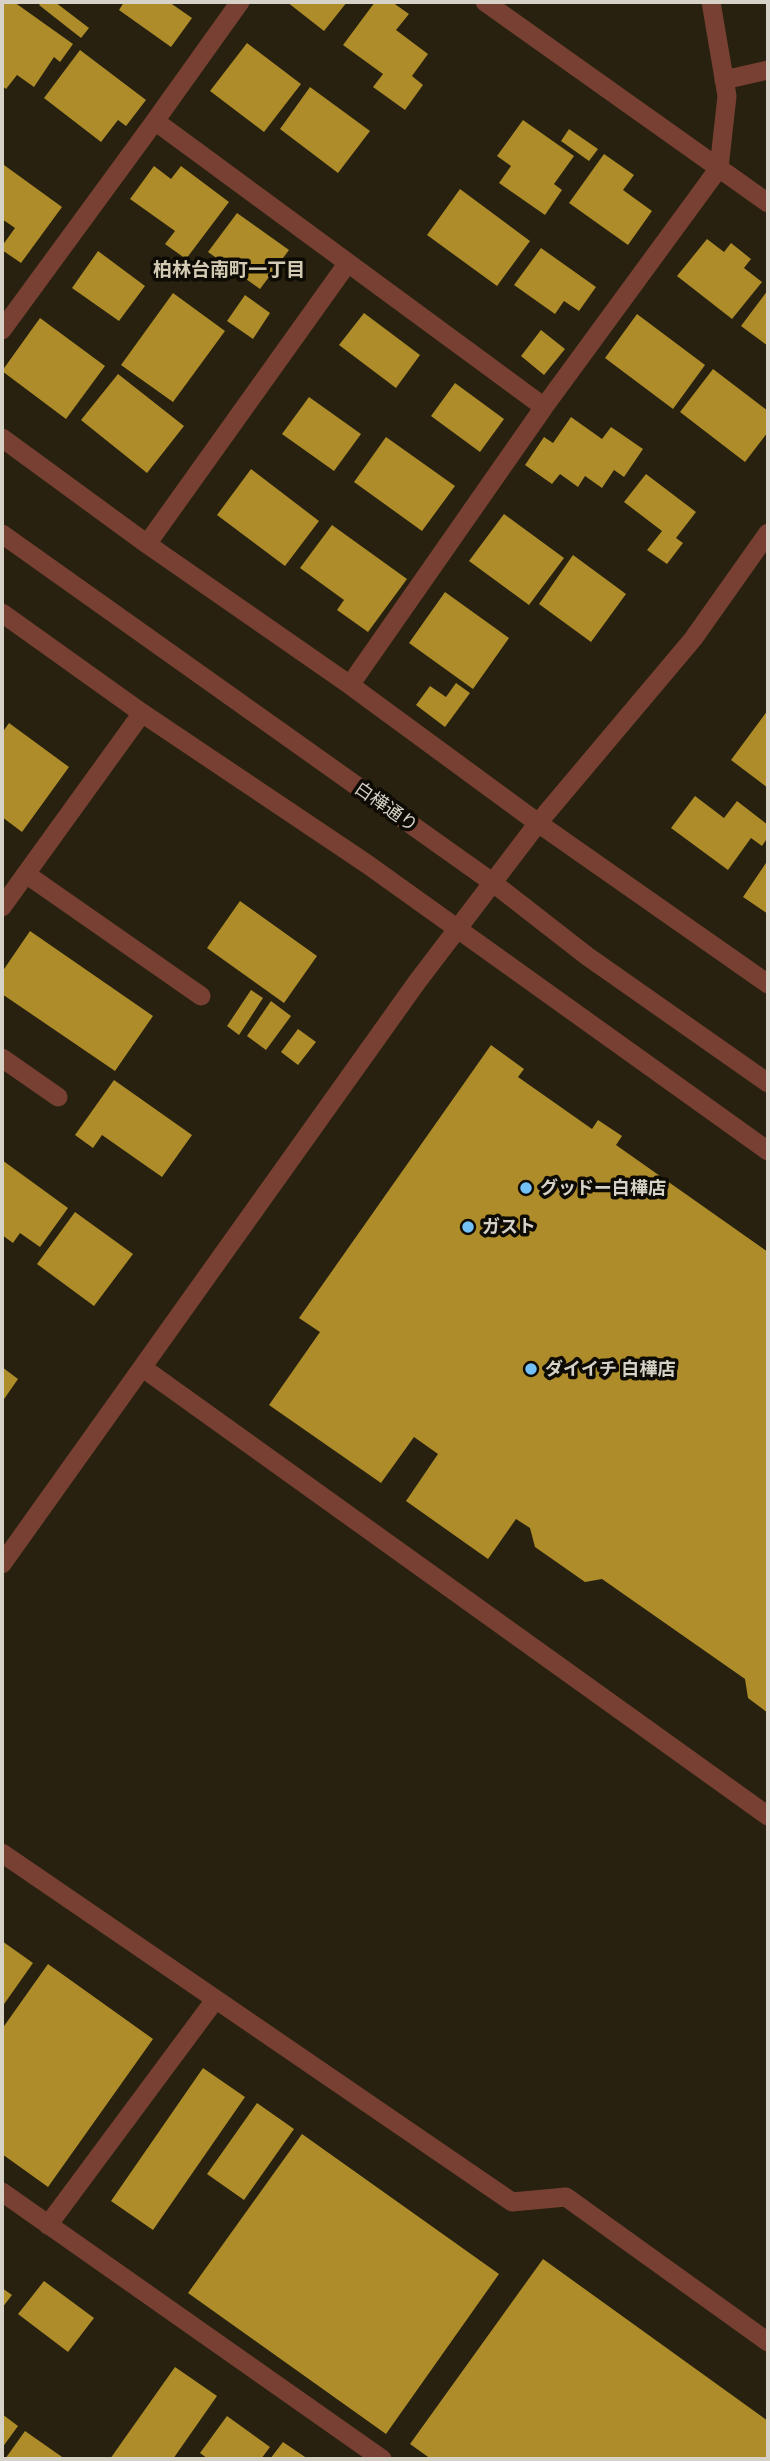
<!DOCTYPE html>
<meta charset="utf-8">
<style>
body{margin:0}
#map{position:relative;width:770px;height:2461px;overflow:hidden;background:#28210f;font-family:"Golos Text",sans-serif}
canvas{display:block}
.frame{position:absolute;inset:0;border:4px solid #d6d2c7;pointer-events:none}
</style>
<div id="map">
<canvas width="770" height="2461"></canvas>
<div class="frame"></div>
</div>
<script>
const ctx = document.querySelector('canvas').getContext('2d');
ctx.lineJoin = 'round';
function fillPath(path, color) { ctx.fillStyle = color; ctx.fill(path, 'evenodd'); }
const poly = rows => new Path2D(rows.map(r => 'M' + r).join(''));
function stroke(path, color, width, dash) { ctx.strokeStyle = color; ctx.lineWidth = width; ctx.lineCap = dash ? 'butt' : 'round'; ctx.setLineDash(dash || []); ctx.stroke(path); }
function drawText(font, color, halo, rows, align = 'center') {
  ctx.font = font + ' "Golos Text","Noto Sans JP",sans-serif'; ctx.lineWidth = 7; ctx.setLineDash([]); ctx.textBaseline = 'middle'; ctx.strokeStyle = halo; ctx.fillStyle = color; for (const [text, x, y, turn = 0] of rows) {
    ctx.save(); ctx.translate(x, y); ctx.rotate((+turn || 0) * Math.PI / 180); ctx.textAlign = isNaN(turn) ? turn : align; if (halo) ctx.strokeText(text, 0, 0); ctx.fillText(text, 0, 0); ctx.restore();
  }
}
const building = poly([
 [2,2,14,2,73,44,60,62,54,57,34,87,17,75,6,89,2,86],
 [42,2,55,2,89,28,81,38,39,5],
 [124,2,169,2,192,18,171,47,119,10],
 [287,2,347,2,324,31],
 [375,2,392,2,409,14,396,30,428,54,412,76,423,85,405,110,373,87,383,74,343,45],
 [247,43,301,84,264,132,210,91],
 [80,50,146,100,126,126,118,120,101,142,44,98],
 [310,87,370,131,338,173,280,129],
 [523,120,574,156,554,184,562,190,545,215,499,183,511,166,497,156],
 [569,129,598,149,589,161,561,141],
 [604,154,634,175,623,190,652,211,628,245,569,203],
 [4,165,62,207,21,263,2,250,2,246,15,228,2,219,2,169],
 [154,166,171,179,181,166,229,202,186,259,165,244,175,231,130,199],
 [460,189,530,241,497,286,427,235],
 [237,213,289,250,260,289,208,252],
 [707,239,724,252,731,243,751,259,744,268,762,282,732,319,677,276],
 [541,248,596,287,579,311,564,301,555,314,514,285],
 [98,251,145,286,119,321,72,288],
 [768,290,768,346,741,326],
 [173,293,225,331,173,402,121,365],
 [245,295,270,313,253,339,227,321],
 [364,313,420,355,396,388,339,345],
 [637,314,705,365,673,409,605,358],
 [40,318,105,366,66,419,2,371],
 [541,330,565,349,544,375,521,356],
 [713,369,768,411,768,432,745,462,680,412],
 [118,374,184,426,147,473,81,420],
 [455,383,504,419,480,452,431,416],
 [309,397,361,434,334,471,282,434],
 [571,417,602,439,611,427,643,449,624,477,614,470,602,488,585,476,578,487,560,474,552,484,525,465,544,437,553,443],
 [386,437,455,486,422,531,354,482],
 [251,469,319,521,285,566,217,515],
 [646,474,696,512,676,538,683,543,667,564,647,550,662,531,624,502],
 [504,514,564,558,529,605,469,561],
 [332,525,407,579,368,632,337,610,344,600,300,568],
 [573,555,626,594,591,642,539,604],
 [445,592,509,638,473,689,409,643],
 [456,683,470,693,445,727,416,705,430,686,446,697],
 [768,710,768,788,731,760],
 [9,723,69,767,22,832,2,817,2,733],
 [695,796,724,818,737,801,768,825,768,837,762,846,751,838,728,870,671,828],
 [768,860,768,914,743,897],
 [240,901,317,956,284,1003,207,948],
 [30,931,153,1016,115,1071,2,994,2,972],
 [251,990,263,998,239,1035,227,1026],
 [271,1001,291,1016,266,1050,247,1036],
 [298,1029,316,1042,298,1065,281,1052],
 [491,1045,524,1069,518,1077,592,1129,598,1120,622,1136,616,1145,768,1252,768,1713,748,1698,745,1679,602,1579,585,1582,535,1547,530,1528,516,1519,488,1559,406,1501,438,1454,414,1437,381,1483,269,1405,320,1332,299,1318],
 [114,1080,192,1135,162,1177,102,1135,93,1148,75,1135],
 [2,1160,68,1208,40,1247,20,1233,13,1243,2,1235],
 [75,1212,133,1254,94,1306,37,1264],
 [2,1367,18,1379,2,1402],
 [2,1941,33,1963,2,2007],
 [48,1964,153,2039,48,2187,2,2154,2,2029],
 [203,2068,245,2097,153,2230,111,2201],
 [257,2103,294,2129,244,2200,207,2174],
 [302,2134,499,2274,386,2434,188,2293],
 [543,2259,768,2421,768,2459,431,2459,410,2444],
 [44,2281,94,2318,68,2352,18,2314],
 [2,2288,12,2295,2,2308],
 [175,2367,217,2396,173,2459,110,2459],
 [2,2414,18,2426,2,2448],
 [227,2416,270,2447,261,2459,208,2459,200,2453],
 [25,2431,65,2459,5,2459],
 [283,2442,308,2459,270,2459]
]);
const service = poly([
 [724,80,768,70],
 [26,874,201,996],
 [2,1058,58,1097],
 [143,1368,768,1816],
 [2,1853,512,2202,566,2197,768,2342],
 [48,2225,215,2000]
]);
const minor = poly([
 [485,2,768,203],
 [155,121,240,2],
 [2,330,155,121,544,407],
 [2,438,147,544,350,685,538,823,768,984],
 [147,544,347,264],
 [350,685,544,407,719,168,727,96,711,2],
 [2,907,142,713],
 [2,2192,382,2459]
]);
const tertiary = poly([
 [2,534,492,882,587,956,768,1083],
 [2,613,142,713,367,864,768,1151],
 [2,1564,417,982,538,823,693,639,768,533]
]);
const markers = [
 [526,1188,7,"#73c1f5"],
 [468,1227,7,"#73c1f5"],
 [531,1369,7,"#73c1f5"]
];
const streetNames = [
 ["白樺通り",386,807,35]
];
const poiNames = [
 ["グッドー白樺店",540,1188],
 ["ガスト",482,1227],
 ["ダイイチ 白樺店",545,1369]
];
const neighbourhoodNames = [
 ["柏林台南町一丁目",229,270]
];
fillPath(building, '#ad8c29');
stroke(service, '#774032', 19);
stroke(minor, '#774032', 19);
stroke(tertiary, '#774032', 19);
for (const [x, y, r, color] of markers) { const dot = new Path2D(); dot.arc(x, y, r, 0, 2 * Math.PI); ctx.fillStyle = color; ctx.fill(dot); stroke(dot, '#0e0b05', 2.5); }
drawText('18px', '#d6d2c7', '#0e0b05', streetNames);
drawText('bold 18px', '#d6d2c7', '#0e0b05', poiNames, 'left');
drawText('bold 19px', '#d3cab4', '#0e0b05', neighbourhoodNames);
</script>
